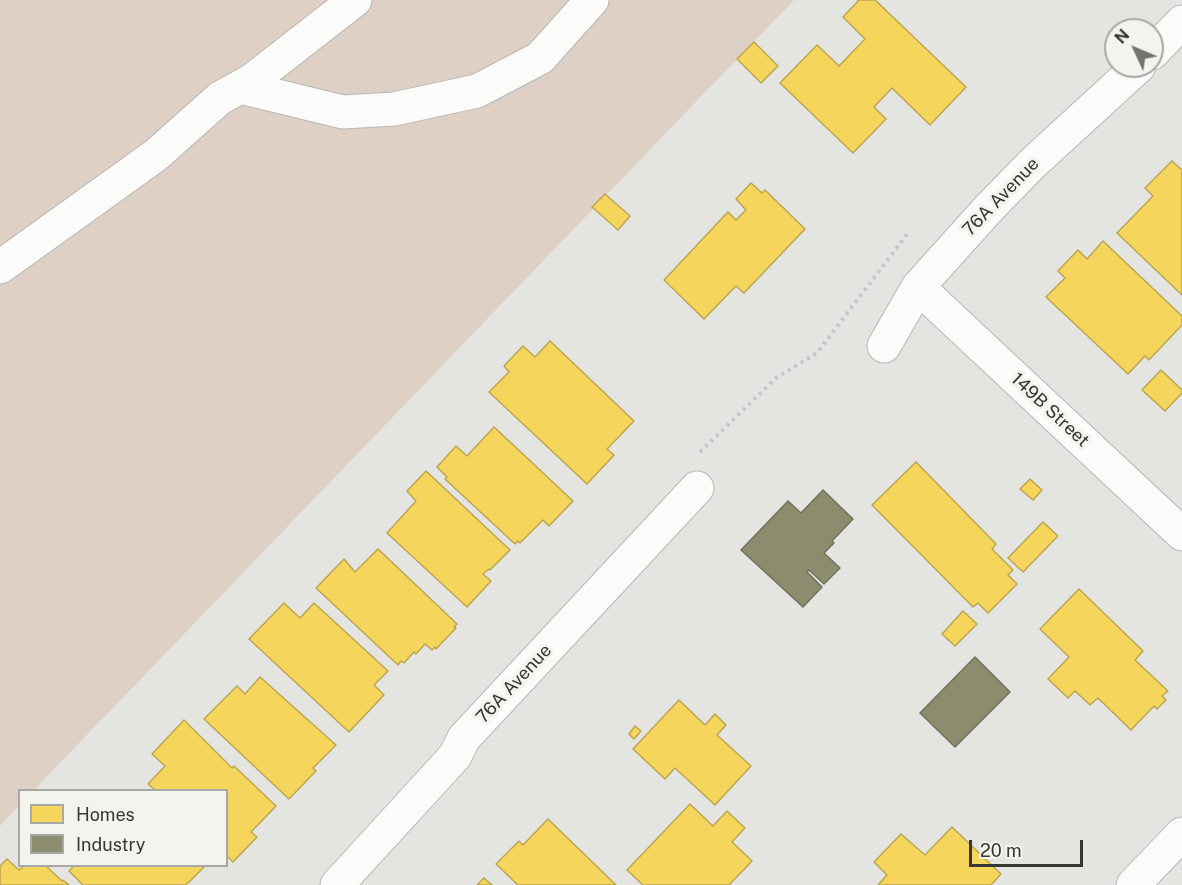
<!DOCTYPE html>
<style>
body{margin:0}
#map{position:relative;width:1182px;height:885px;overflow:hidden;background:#e4e5e1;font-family:"Public Sans",sans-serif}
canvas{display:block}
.legend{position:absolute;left:18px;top:789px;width:210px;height:78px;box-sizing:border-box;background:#f2f4ed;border:2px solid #a7a8a3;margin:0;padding:8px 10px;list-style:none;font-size:18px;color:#363633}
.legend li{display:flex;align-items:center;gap:12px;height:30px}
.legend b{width:30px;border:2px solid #a7a8a3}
.north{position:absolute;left:1104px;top:18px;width:60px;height:60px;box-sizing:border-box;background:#f2f4ed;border:2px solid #a7a8a3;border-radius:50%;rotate:314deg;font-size:16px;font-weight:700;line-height:24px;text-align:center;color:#363633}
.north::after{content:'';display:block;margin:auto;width:21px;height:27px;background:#737370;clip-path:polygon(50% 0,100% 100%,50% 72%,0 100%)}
.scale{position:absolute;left:969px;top:840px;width:114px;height:27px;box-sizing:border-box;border:3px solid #363633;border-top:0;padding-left:8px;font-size:18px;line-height:21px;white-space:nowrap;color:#363633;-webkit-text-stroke:4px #f2f4ed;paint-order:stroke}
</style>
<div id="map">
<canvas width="1182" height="885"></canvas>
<ul class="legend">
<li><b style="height:16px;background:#f6d55c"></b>Homes</li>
<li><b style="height:16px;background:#8c8c6e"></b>Industry</li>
</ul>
<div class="north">N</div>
<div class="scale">20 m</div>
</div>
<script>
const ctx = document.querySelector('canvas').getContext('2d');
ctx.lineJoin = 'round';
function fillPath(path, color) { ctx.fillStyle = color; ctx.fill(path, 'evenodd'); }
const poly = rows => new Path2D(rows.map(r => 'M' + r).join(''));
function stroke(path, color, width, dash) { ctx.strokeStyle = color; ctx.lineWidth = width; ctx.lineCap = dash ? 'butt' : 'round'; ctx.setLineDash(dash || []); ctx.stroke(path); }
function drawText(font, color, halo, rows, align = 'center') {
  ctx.font = font + ' "Public Sans",sans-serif'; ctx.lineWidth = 6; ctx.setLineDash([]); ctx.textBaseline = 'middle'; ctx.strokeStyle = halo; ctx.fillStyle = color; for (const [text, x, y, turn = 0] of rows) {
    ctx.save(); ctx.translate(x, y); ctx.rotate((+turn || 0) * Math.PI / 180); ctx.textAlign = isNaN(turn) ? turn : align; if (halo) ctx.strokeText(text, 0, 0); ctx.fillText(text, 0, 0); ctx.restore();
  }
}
const green = poly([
 [0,0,794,0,34,790,20,790,19,805,0,826]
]);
const homes = poly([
 [859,0,875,0,966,87,930,125,892,88,874,107,886,119,853,153,780,83,817,45,839,66,865,39,843,17,859,0],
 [754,42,778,66,761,83,737,59,754,42],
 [1172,161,1182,170,1182,295,1117,233,1153,196,1145,188,1172,161],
 [751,183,762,193,765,190,805,229,744,293,736,286,704,319,664,280,728,212,736,220,746,210,736,199,751,183],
 [605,194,630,216,618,230,592,207,605,194],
 [1103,241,1182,316,1182,325,1149,360,1145,356,1128,374,1046,297,1065,278,1058,271,1078,250,1087,259,1103,241],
 [550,341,634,421,607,449,614,455,587,484,489,392,509,372,504,366,523,346,535,357,550,341],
 [1161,370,1182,390,1182,393,1165,411,1142,390,1161,370],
 [494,427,573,501,549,526,543,520,520,543,518,541,515,544,445,479,447,477,437,467,456,446,467,456,494,427],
 [916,462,996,544,992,549,1013,570,1008,575,1017,584,988,613,978,603,973,607,872,505,916,462],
 [426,471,510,550,490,570,489,569,483,574,491,581,467,607,387,533,416,501,407,491,426,471],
 [1030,479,1042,490,1033,500,1020,489,1030,479],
 [1043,522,1058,536,1023,572,1008,558,1043,522],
 [378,549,457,624,454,627,456,628,436,649,435,647,432,650,425,644,416,654,414,652,404,663,401,661,398,665,316,588,344,559,355,572,378,549],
 [1079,589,1143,651,1135,660,1168,691,1162,696,1166,700,1157,709,1154,706,1131,730,1098,698,1090,705,1075,691,1068,698,1048,679,1069,657,1040,629,1079,589],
 [284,603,300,618,314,603,388,671,374,685,384,695,349,732,249,639,284,603],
 [963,611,977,624,955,646,942,634,963,611],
 [260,677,336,745,313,768,316,771,289,799,204,719,237,686,245,694,260,677],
 [679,700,705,725,715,714,726,725,717,735,751,766,715,805,675,768,665,779,633,749,679,700],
 [184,720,232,768,234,766,276,806,251,832,257,837,233,862,226,855,226,790,155,790,148,784,165,766,152,754,184,720],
 [635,726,641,731,634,739,629,734,635,726],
 [690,804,713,826,727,811,745,828,732,842,752,861,729,885,643,885,627,870,690,804],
 [548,819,616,885,518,885,496,864,519,841,523,845,548,819],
 [952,827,1001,874,991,885,878,885,887,875,874,862,901,834,925,855,952,827],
 [7,859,19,870,24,866,46,866,62,881,63,880,69,885,0,885,0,866,7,859],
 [74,866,205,866,186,885,83,885,69,871,74,866],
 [484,878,492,885,477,885,484,878]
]);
const industry = poly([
 [823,490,853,519,832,541,834,543,824,553,840,568,824,584,809,570,807,572,822,587,803,607,741,550,788,501,801,513,823,490],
 [975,657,1010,692,955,747,920,713,975,657]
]);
const path = poly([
 [700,452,776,378,817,353,908,233]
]);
const minor = poly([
 [1152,53,1182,22],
 [240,87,343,112,394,109,477,91,540,58,592,0],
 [0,267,156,155,220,98,251,81,355,0],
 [918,287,1182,534],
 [884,346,918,287,990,207,1033,163,1139,66],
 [337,885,455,756,464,738,697,488],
 [1133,885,1182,834]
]);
const streetNames = [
 ["76A Avenue",1001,197,-46],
 ["149B Street",1050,410,43],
 ["76A Avenue",514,684,-47]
];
fillPath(green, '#ded0c4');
fillPath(homes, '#f6d55c');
stroke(homes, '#bca550', 1.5);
fillPath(industry, '#8c8c6e');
stroke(industry, '#72725c', 1.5);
stroke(minor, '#b7b7b4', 35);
stroke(path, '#c5c5c5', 4, [3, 4.5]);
stroke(minor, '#fbfbfa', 33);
drawText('18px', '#363633', '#f2f4ed', streetNames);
</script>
